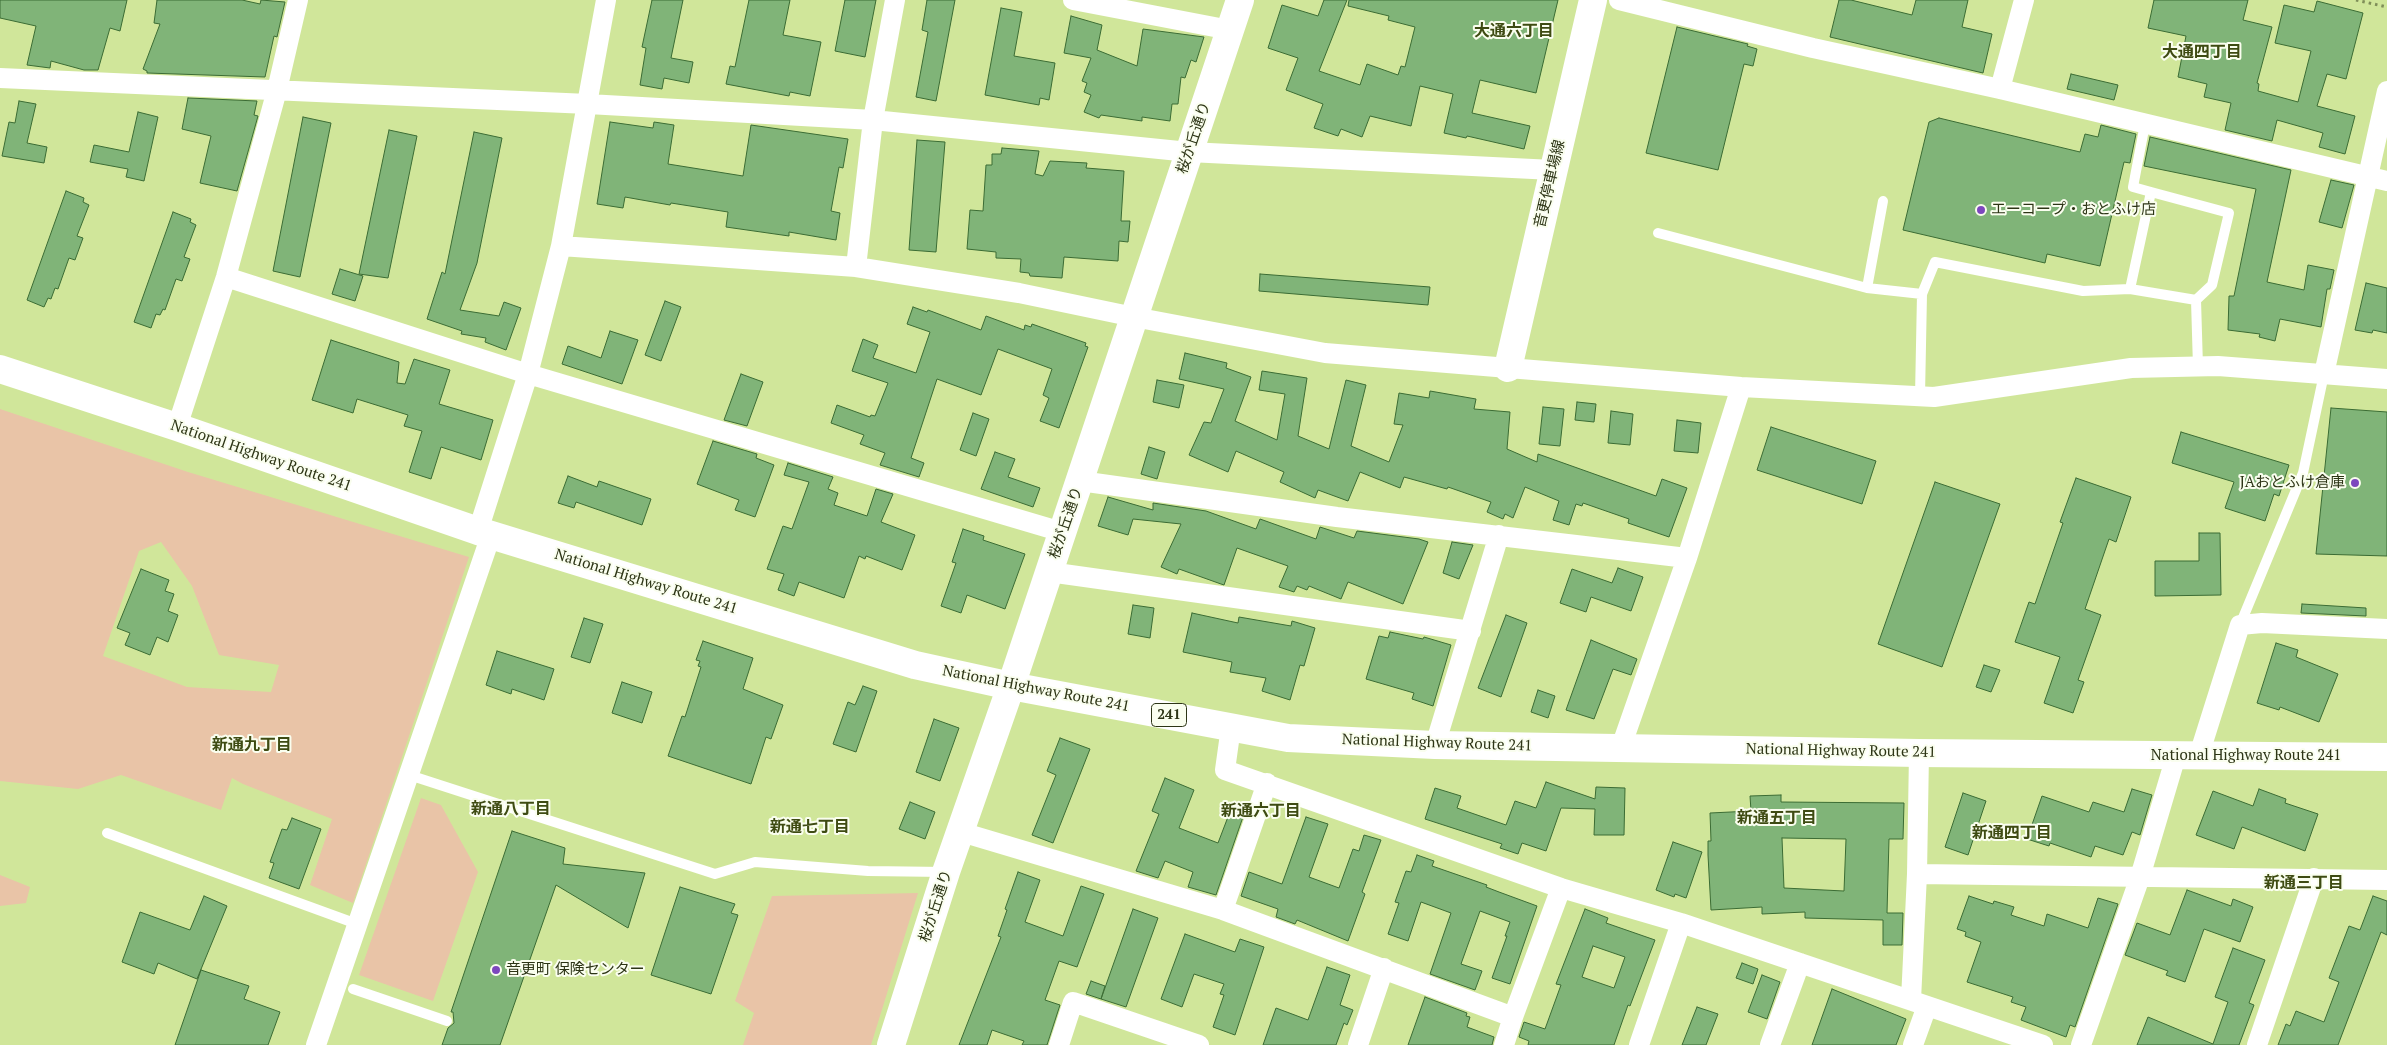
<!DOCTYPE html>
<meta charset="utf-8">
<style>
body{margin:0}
canvas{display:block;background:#d0e69a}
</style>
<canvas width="2387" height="1045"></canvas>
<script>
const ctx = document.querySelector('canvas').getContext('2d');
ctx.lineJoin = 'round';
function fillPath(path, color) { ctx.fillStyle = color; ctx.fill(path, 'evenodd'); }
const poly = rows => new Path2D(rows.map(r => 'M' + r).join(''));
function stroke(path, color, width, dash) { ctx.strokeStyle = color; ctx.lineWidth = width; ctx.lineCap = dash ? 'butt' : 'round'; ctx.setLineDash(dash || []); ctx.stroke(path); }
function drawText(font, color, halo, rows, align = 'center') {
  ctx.font = font + ' "PT Serif","Noto Sans JP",serif'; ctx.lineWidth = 4; ctx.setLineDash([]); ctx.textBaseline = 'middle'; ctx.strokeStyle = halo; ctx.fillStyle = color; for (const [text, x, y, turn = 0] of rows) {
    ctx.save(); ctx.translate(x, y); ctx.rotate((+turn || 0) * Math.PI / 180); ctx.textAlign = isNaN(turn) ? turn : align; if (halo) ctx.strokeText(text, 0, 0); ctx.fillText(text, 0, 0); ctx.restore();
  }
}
const green = poly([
 [0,409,188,472,469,557,353,903,310,885,332,819,243,784,232,778,221,810,121,775,78,789,0,781],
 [161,542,192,586,219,655,279,665,271,692,187,687,103,656,139,551],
 [421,798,441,805,478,872,433,1001,359,975],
 [0,875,30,887,26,903,0,906],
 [918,893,871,1045,743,1045,754,1013,735,1001,772,896]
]);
const building = poly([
 [0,0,127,0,120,31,110,28,98,70,84,70,51,61,50,68,27,65,36,26,0,18,0,0],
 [157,0,242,0,260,4,261,0,285,2,277,37,274,36,265,77,147,73,147,71,143,69,160,24,154,23,157,0],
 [652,0,683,0,671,58,693,62,689,83,664,78,662,89,640,85,646,48,642,47,652,0],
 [749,0,790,0,783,35,821,42,810,96,790,92,789,96,726,84,730,66,735,67,749,0],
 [845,0,876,0,865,57,835,51,845,0],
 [927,0,955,0,936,101,916,97,928,32,922,30,927,0],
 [1324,0,1347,0,1319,71,1360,85,1367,64,1398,75,1401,66,1405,67,1415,27,1388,20,1389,16,1348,6,1349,0,1558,0,1536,93,1480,80,1472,113,1530,126,1524,149,1467,136,1466,138,1444,133,1453,94,1420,86,1411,126,1370,116,1362,137,1341,129,1338,136,1314,128,1323,104,1286,90,1298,58,1268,48,1282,5,1318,16,1324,0],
 [1839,0,1851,0,1912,15,1916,0,1968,0,1962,27,1992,34,1983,73,1830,37,1839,0],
 [2154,0,2248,0,2243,20,2272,27,2257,83,2259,84,2258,91,2298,102,2311,51,2275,43,2284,5,2314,12,2317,1,2363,13,2346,79,2327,74,2317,106,2355,116,2345,154,2319,147,2323,133,2277,120,2272,141,2225,130,2231,103,2204,97,2207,84,2178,77,2186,36,2148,28,2154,0],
 [1001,8,1022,12,1014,56,1055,63,1049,100,1040,98,1039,105,985,95,1001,8],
 [1071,16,1102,25,1097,50,1137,66,1143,29,1204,37,1196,62,1191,60,1185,78,1181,77,1178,104,1172,104,1170,121,1142,117,1142,121,1101,115,1099,118,1084,112,1091,95,1084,92,1087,83,1082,81,1091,58,1064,53,1071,16],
 [1677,27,1748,44,1747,46,1757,49,1753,66,1744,64,1718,170,1646,153,1677,27],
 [2071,74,2118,85,2114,100,2067,89,2071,74],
 [188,98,257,101,254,115,258,116,237,191,200,183,211,136,182,129,188,98],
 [19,101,36,104,27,143,47,147,44,163,2,156,9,122,15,123,19,101],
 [138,112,158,117,144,181,126,177,128,169,90,162,94,145,129,152,138,112],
 [303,117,331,123,300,277,273,271,303,117],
 [1939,118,2080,152,2085,134,2098,137,2101,125,2136,134,2130,163,2124,162,2100,266,2047,254,2045,263,1903,230,1929,122,1939,118],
 [610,122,653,128,654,122,674,125,668,164,743,176,751,125,848,139,843,168,839,167,831,211,840,213,836,240,789,232,789,236,726,227,728,212,671,203,670,205,625,197,623,208,597,204,610,122],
 [389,130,417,136,388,278,359,274,389,130],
 [474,132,502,138,477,263,460,310,499,316,504,302,521,308,506,350,485,342,486,338,461,334,462,331,427,319,442,272,445,274,474,132],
 [2150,137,2291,170,2267,282,2304,290,2308,265,2334,270,2330,289,2327,289,2321,327,2280,319,2275,341,2259,337,2260,334,2228,330,2229,296,2234,296,2256,189,2144,166,2150,137],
 [917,140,945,142,936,252,909,250,917,140],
 [1002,148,1039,151,1035,174,1043,176,1050,161,1087,163,1086,168,1124,171,1121,221,1130,221,1128,242,1119,241,1118,261,1064,257,1062,278,1030,276,1029,273,1020,272,1021,259,996,258,996,252,967,249,970,210,983,211,986,165,992,165,992,154,1001,154,1002,148],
 [2331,180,2354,185,2342,228,2319,222,2331,180],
 [66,191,84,198,83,202,89,205,77,236,83,238,75,260,69,258,58,289,55,288,51,299,48,298,44,307,27,300,66,191],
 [173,212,191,219,190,222,196,225,184,257,190,259,182,281,176,279,165,310,163,309,160,315,156,314,151,328,134,322,173,212],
 [340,269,363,276,355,301,332,294,340,269],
 [1260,274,1430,287,1428,305,1259,291,1260,274],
 [2366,283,2387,288,2387,333,2373,330,2372,333,2355,330,2366,283],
 [665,301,681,307,661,361,645,355,665,301],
 [913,307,927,312,928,310,981,330,986,316,1024,330,1025,325,1031,327,1032,324,1086,343,1085,346,1088,347,1059,428,1040,421,1049,398,1043,395,1052,369,998,349,981,395,937,379,911,458,924,463,919,477,880,465,885,453,860,444,864,435,831,423,837,405,870,417,871,415,875,416,888,383,852,371,863,339,878,345,873,358,916,373,930,332,907,324,913,307],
 [610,331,638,340,622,384,562,364,568,346,601,358,610,331],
 [331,340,399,362,397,383,405,384,414,359,450,370,439,404,493,420,481,460,441,447,431,479,409,472,422,431,404,426,408,415,357,399,353,413,312,400,331,340],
 [1185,353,1227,363,1226,368,1251,377,1235,421,1277,440,1285,394,1259,390,1262,371,1307,378,1298,436,1329,449,1346,380,1366,385,1351,446,1389,462,1403,425,1394,424,1399,393,1429,398,1430,391,1476,399,1474,409,1510,412,1507,449,1537,462,1538,454,1656,496,1662,479,1687,488,1669,537,1628,523,1629,519,1583,503,1582,506,1576,504,1569,525,1553,520,1559,501,1525,487,1513,518,1505,514,1503,519,1487,512,1491,502,1448,487,1447,489,1404,477,1400,488,1360,472,1348,501,1318,490,1315,498,1280,482,1284,472,1236,451,1228,472,1189,455,1204,422,1211,423,1224,389,1179,379,1185,353],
 [741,374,763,382,747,426,724,420,741,374],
 [1157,380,1184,385,1179,408,1153,402,1157,380],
 [1577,402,1596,404,1594,422,1575,420,1577,402],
 [1543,407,1564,409,1560,446,1539,444,1543,407],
 [2331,408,2387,412,2387,556,2316,554,2331,408],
 [1611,411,1633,414,1630,445,1608,443,1611,411],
 [973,413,989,419,976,456,960,450,973,413],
 [1677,420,1701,423,1698,453,1674,451,1677,420],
 [1771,427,1876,461,1862,504,1757,470,1771,427],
 [2181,432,2289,465,2279,496,2274,494,2265,521,2225,508,2234,482,2172,463,2181,432],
 [713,441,757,454,756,458,774,465,755,517,735,510,739,500,697,484,713,441],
 [1149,447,1165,452,1157,479,1141,474,1149,447],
 [995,452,1015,459,1008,477,1040,488,1033,507,981,489,995,452],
 [788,463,833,477,828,489,838,493,834,505,867,516,876,489,893,494,881,522,915,535,902,570,866,556,865,559,859,556,844,598,799,582,794,596,778,590,784,574,767,569,783,526,792,529,809,482,784,475,788,463],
 [568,476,597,487,599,481,651,499,642,525,576,502,574,508,558,503,568,476],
 [2076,478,2131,497,2116,542,2109,539,2085,609,2101,615,2078,680,2084,682,2073,713,2044,703,2060,657,2015,642,2029,602,2035,604,2063,523,2060,522,2076,478],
 [1935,482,2000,504,1942,667,1878,644,1935,482],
 [1108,497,1153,510,1153,503,1206,511,1256,529,1260,519,1316,539,1320,527,1354,538,1357,531,1419,539,1428,542,1403,604,1348,582,1341,599,1309,586,1307,590,1297,586,1294,592,1279,587,1288,566,1237,548,1224,585,1221,584,1179,569,1177,574,1161,567,1181,524,1133,519,1128,535,1098,526,1108,497],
 [963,529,984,536,983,540,1025,554,1005,609,967,595,961,613,941,606,956,563,952,562,963,529],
 [2199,533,2220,533,2221,595,2155,596,2155,561,2199,561,2199,533],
 [1452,542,1473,545,1459,579,1443,573,1452,542],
 [1618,568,1643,577,1631,611,1591,597,1586,612,1560,603,1572,569,1612,583,1618,568],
 [141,569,169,580,165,591,174,594,168,611,178,615,168,642,157,637,150,655,125,645,130,633,117,628,141,569],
 [2302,604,2366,608,2366,616,2301,613,2302,604],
 [1133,605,1154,608,1150,638,1128,634,1133,605],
 [1192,613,1238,623,1239,617,1291,626,1292,621,1315,628,1304,666,1300,665,1290,700,1262,691,1266,678,1230,672,1232,662,1183,652,1192,613],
 [1506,615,1527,623,1501,697,1478,688,1506,615],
 [584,618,603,624,590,663,571,657,584,618],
 [1390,632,1423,639,1424,637,1451,645,1433,706,1412,699,1414,693,1366,679,1379,636,1388,638,1390,632],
 [1591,640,1637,659,1631,675,1613,669,1594,719,1566,710,1591,640],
 [703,641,753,658,743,689,783,705,771,739,766,737,751,784,668,756,682,716,685,717,701,667,698,666,700,661,696,660,703,641],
 [2276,643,2298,650,2296,657,2338,674,2319,722,2280,707,2279,710,2257,703,2276,643],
 [497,651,554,669,544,700,512,689,511,694,486,685,497,651],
 [1984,665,2000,670,1991,692,1976,687,1984,665],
 [622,682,652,692,642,723,612,713,622,682],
 [863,686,877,691,856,752,833,744,848,702,855,705,863,686],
 [1538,690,1555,696,1548,718,1531,712,1538,690],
 [934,719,959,728,940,781,916,772,934,719],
 [1060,738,1090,749,1053,843,1032,835,1056,775,1047,771,1060,738],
 [1165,778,1194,790,1179,828,1218,843,1231,809,1244,814,1216,895,1188,887,1193,872,1165,861,1158,878,1136,871,1159,814,1152,811,1165,778],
 [1546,782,1595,799,1596,787,1625,788,1624,835,1594,835,1595,809,1561,808,1546,851,1522,843,1518,854,1500,848,1502,844,1425,819,1435,788,1461,796,1457,808,1506,825,1515,801,1536,808,1546,782],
 [2132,789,2152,795,2140,835,2132,832,2123,855,2095,846,2091,857,2050,843,2049,846,2027,839,2042,796,2089,812,2093,802,2124,812,2132,789],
 [2259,789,2286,799,2285,803,2318,814,2305,851,2242,827,2234,849,2196,835,2213,791,2253,806,2259,789],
 [1963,793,1986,801,1968,855,1945,847,1963,793],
 [1781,795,1781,802,1904,803,1903,839,1889,839,1887,913,1903,913,1902,945,1883,945,1883,920,1805,918,1805,912,1762,914,1762,907,1711,910,1708,855,1708,841,1711,841,1710,813,1751,811,1750,796,1781,795],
 [1782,838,1846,839,1844,891,1784,888,1782,838],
 [910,802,935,812,925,839,899,829,910,802],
 [1306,817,1328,824,1309,877,1339,888,1353,849,1359,851,1364,835,1381,840,1362,892,1365,894,1348,941,1297,920,1295,924,1276,917,1278,909,1241,896,1249,872,1282,884,1306,817],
 [292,818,321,829,299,889,269,878,274,863,270,862,282,829,287,830,292,818],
 [512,831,565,848,563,864,645,873,628,928,556,885,500,1045,442,1045,448,1028,454,1023,453,1012,451,1012,512,831],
 [1673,842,1702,852,1686,898,1675,894,1674,897,1656,890,1673,842],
 [1417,855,1434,861,1432,866,1487,885,1486,887,1499,892,1537,906,1510,984,1492,978,1507,936,1505,936,1510,922,1480,911,1461,964,1482,971,1475,990,1430,974,1451,913,1421,902,1408,941,1388,934,1399,903,1395,902,1406,871,1411,872,1417,855],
 [1018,872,1040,880,1025,922,1063,936,1081,886,1104,894,1077,967,1059,961,1045,1000,1060,1005,1047,1045,1022,1045,1024,1041,992,1030,987,1045,959,1045,1001,937,998,936,1007,910,1005,909,1018,872],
 [680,887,735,904,731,913,738,915,711,994,651,975,680,887],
 [2187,890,2231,906,2233,899,2253,907,2240,942,2204,929,2185,982,2166,975,2168,971,2125,955,2137,923,2170,935,2187,890],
 [204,896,227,906,197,979,158,963,154,974,122,962,140,912,190,930,204,896],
 [1969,896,1993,904,1994,901,2014,907,2011,915,2044,926,2047,914,2088,928,2098,898,2118,904,2075,1027,2070,1025,2066,1037,2021,1020,2026,1007,2011,1002,2013,997,1967,982,1981,942,1965,936,1966,932,1957,929,1969,896],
 [2373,896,2387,901,2387,935,2381,932,2338,1045,2278,1045,2286,1024,2290,1026,2296,1011,2324,1022,2339,982,2329,978,2349,926,2360,930,2373,896],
 [1133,909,1158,918,1126,1007,1101,999,1133,909],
 [1585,909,1608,918,1606,923,1655,940,1630,1006,1628,1005,1614,1045,1528,1045,1529,1041,1519,1037,1524,1022,1545,1029,1561,985,1556,984,1585,909],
 [1593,946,1625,957,1614,988,1582,977,1593,946],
 [1185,934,1235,952,1240,939,1264,947,1235,1035,1213,1027,1224,995,1220,994,1224,984,1194,974,1182,1007,1161,999,1185,934],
 [2233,948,2265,960,2249,1003,2254,1005,2239,1045,2137,1045,2148,1017,2213,1044,2228,1002,2215,997,2233,948],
 [1742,963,1758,969,1753,984,1736,978,1742,963],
 [1327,967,1350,975,1340,1005,1353,1010,1347,1025,1344,1023,1336,1045,1263,1045,1276,1008,1308,1020,1327,967],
 [201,970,249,986,244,999,280,1012,268,1045,175,1045,201,970],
 [1762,975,1780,982,1767,1019,1748,1012,1762,975],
 [1091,981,1105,986,1101,999,1086,994,1091,981],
 [1832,989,1906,1019,1896,1045,1812,1045,1832,989],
 [1425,997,1467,1013,1466,1016,1470,1017,1467,1027,1494,1037,1492,1045,1408,1045,1425,997],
 [1697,1007,1718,1014,1706,1045,1682,1045,1697,1007]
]);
const path = poly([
 [2356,0,2387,7]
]);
const lane = poly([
 [2145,124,2133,187,2151,192],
 [1883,201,1867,288,1922,294,1920,396],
 [1658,233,1867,288],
 [2130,289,2151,192,2229,213,2212,285,2196,300],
 [1922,294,1935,262,2083,291,2130,289,2196,300,2198,367],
 [2240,625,2303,473,2324,374],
 [409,775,715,874,755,862,868,871,945,872],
 [107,833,357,924],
 [353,989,447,1021]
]);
const street = poly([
 [1073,0,1230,30],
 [1619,0,1813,48,2000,89,2387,181],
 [0,78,588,104,873,120,1189,152,1553,170],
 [2000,89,2024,0],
 [561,246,856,267,1019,293,1134,317,1325,353,1741,387,1934,397,2131,368,2218,366,2387,379],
 [856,267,873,120,895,0],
 [226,277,528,374,1062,532],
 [2324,374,2387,91],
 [177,427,226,277,277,90,298,0],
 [1080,481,1337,517,1687,558],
 [478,531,528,374,561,246,606,0],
 [1049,572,1471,631],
 [1231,727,1225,770,1561,888,1681,923,2043,1045],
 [1435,745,1499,535],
 [1621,747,1687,558,1741,387],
 [2199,755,2240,625,2262,623,2387,629],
 [961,832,1223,910,1513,1017,1561,888],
 [1917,874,2387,880],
 [1223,910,1267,783],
 [1911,1000,1917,874,1919,753],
 [316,1045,491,535],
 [1059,1045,1073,1002,1199,1045],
 [1358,1045,1384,968],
 [1504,1045,1513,1017],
 [1639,1045,1681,923],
 [1770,1045,1800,963],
 [1913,1045,1927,1006],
 [2081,1045,2140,877,2176,756],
 [2257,1045,2314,878]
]);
const secondary = poly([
 [1508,368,1593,0],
 [891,1045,946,872,1011,686,1240,0]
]);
const highway = poly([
 [0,369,177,427,478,531,915,665,1011,686,1288,738,1435,745,1919,753,2387,757]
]);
const markers = [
 [1981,210,5,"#7d47be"],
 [2355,483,5,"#7d47be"],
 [496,970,5,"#7d47be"]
];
const shields = [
 [1169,715,35]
];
const shieldNames = [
 ["241",1169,715]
];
const streetNames = [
 ["桜が丘通り",1194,138,-71],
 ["音更停車場線",1550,184,-77],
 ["National Highway Route 241",261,456,19],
 ["桜が丘通り",1066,523,-71],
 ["National Highway Route 241",646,582,17],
 ["National Highway Route 241",1036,689,11],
 ["National Highway Route 241",1437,743,2],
 ["National Highway Route 241",1841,751,1],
 ["National Highway Route 241",2246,756],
 ["桜が丘通り",936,906,-72]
];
const poiNames = [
 ["エーコープ・おとふけ店",1991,210],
 ["JAおとふけ倉庫",2345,483,"right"],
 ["音更町 保険センター",506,970]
];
const neighbourhoodNames = [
 ["大通六丁目",1514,31],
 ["大通四丁目",2202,52],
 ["新通九丁目",252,745],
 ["新通八丁目",511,809],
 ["新通六丁目",1261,811],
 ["新通五丁目",1777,818],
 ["新通七丁目",810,827],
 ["新通四丁目",2012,833],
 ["新通三丁目",2304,883]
];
fillPath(green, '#e9c4a7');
fillPath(building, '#80b478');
stroke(building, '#3b6c34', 1);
stroke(path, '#7f8e59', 3, [2.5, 4]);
stroke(lane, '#fff', 10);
stroke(street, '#fff', 20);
stroke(secondary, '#fff', 28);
stroke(highway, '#fff', 28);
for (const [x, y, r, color] of markers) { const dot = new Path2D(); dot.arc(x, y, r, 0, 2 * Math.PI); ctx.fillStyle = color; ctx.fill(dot); stroke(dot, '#fafeef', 2); }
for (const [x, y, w] of shields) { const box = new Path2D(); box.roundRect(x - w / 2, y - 11.5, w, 23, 4); ctx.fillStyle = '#fafeef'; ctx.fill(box); stroke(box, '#2d3516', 1); }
drawText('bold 14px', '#2d3516', null, shieldNames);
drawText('15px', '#2d3516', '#fafeef', streetNames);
drawText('15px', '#2d3516', '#fafeef', poiNames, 'left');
drawText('bold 16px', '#3e4b12', '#fafeef', neighbourhoodNames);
</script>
